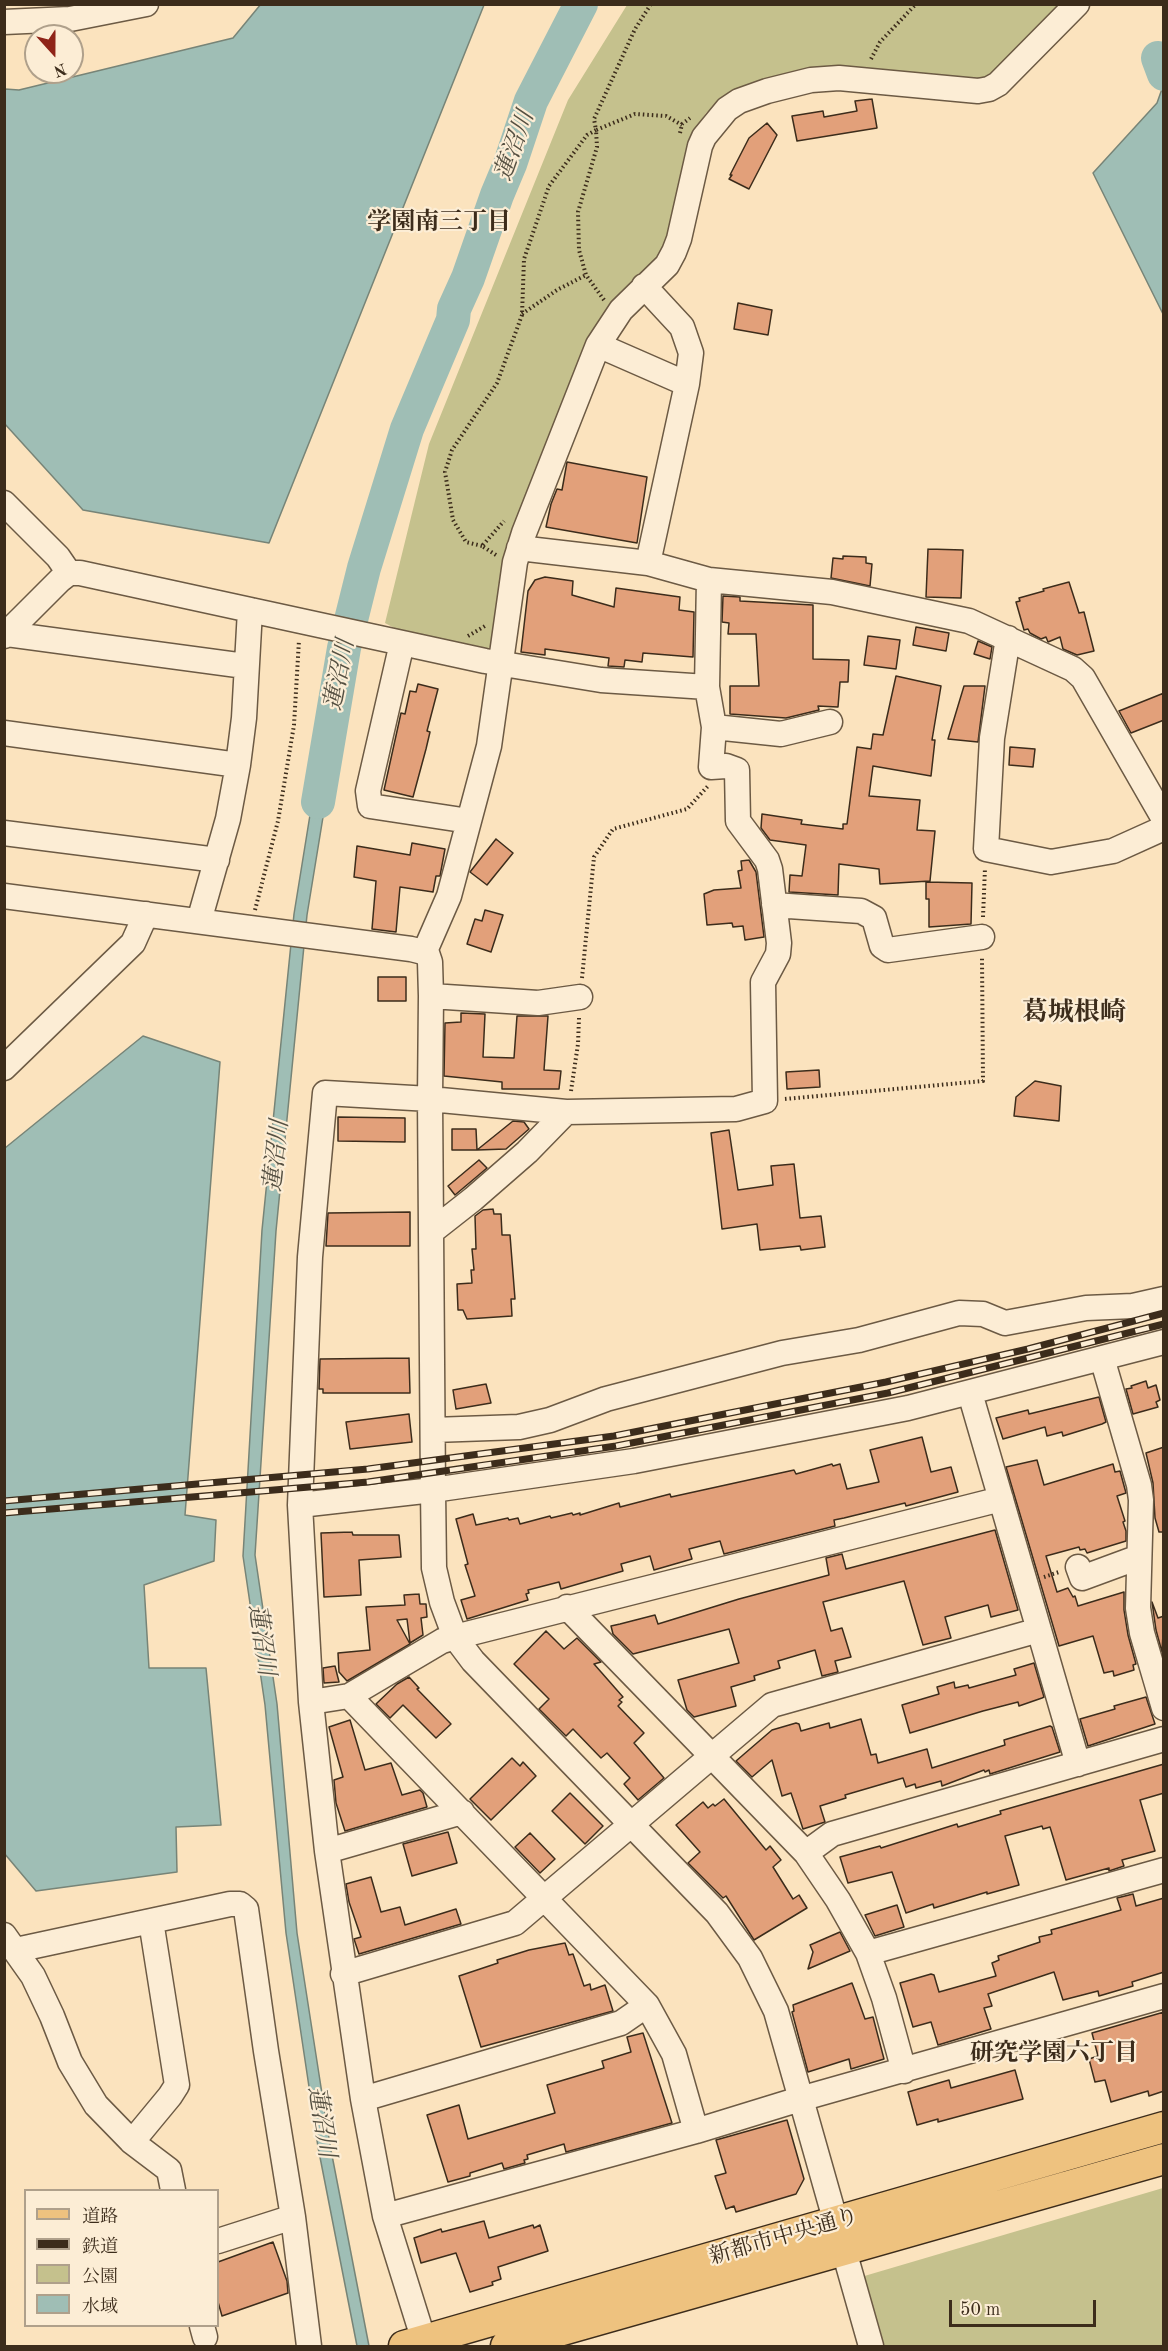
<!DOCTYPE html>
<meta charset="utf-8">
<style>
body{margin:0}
#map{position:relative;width:1168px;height:2351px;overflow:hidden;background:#fbe3be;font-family:"Old Standard TT","Noto Serif JP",serif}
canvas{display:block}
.frame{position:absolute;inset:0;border:6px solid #3c2c1b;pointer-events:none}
.legend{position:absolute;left:24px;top:2189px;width:195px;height:138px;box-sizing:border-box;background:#fcedd5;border:2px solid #afa08b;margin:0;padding:8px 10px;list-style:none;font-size:18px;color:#3c2c1b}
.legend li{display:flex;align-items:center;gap:12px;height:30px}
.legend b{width:30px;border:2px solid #afa08b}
.north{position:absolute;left:24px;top:24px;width:60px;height:60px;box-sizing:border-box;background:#fcedd5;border:2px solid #afa08b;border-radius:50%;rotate:159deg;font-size:16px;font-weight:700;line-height:24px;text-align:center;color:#3c2c1b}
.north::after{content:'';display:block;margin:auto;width:21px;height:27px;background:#8f2418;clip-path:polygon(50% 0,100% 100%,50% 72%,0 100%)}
.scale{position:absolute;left:949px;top:2300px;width:147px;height:27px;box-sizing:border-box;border:3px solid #3c2c1b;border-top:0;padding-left:8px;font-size:18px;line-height:21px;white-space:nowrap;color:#3c2c1b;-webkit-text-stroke:4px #fcedd5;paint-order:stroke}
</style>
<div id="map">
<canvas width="1168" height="2351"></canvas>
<div class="frame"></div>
<ul class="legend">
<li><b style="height:8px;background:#eec27f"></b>道路</li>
<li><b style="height:8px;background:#3c2c1b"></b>鉄道</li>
<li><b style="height:16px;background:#c5c18d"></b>公園</li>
<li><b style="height:16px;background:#9fbeb5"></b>水域</li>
</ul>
<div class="north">N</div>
<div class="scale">50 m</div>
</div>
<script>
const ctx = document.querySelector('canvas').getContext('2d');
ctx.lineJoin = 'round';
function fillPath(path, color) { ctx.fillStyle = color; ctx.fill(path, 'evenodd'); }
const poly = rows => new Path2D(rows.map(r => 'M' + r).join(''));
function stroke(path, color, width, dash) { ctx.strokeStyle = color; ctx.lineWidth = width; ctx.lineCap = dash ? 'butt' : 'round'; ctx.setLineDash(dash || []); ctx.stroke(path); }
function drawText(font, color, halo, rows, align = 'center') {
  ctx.font = font + ' "Old Standard TT","Noto Serif JP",serif'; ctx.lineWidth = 4.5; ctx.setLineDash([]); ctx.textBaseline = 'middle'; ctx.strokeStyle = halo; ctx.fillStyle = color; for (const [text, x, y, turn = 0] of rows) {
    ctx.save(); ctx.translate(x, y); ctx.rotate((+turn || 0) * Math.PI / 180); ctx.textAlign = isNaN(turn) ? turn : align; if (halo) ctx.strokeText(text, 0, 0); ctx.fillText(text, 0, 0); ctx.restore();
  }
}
const green = poly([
 [627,5,1065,5,992,76,984,80,820,67,798,72,719,102,706,113,696,128,666,249,617,301,494,645,487,649,398,630,385,623,429,444,568,100],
 [1163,2188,1163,2346,882,2346,861,2277]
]);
const water = poly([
 [261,4,484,5,269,543,83,510,4,423,5,89,19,90,233,38,261,4],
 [1163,86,1164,314,1163,314,1093,173,1157,103,1163,86],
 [320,753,333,756,307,915,276,1231,255,1555,277,1704,297,1933,330,2145,369,2346,357,2346,318,2147,286,1933,265,1705,243,1556,262,1230,294,914,320,753],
 [143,1036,220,1062,185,1515,216,1520,214,1561,144,1585,149,1668,206,1668,221,1825,176,1827,177,1872,36,1891,4,1853,5,1148,143,1036]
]);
const river = poly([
 [1158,58,1164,74],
 [318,802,344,648,364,568,407,429,453,320,454,309,468,278,497,195,510,164,531,101,581,4]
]);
const building = poly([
 [872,99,877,128,797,141,792,116,823,111,824,117,857,111,855,101,872,99],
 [767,123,777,135,749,189,729,179,732,175,730,175,749,138,767,123],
 [738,303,772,310,768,335,734,329,738,303],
 [567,462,647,477,637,543,546,527,551,504,557,489,562,490,567,462],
 [928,549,963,550,961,598,926,597,928,549],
 [843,556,866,557,866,563,872,564,870,586,831,578,833,558,843,559,843,556],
 [545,577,573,581,572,595,614,607,616,588,680,597,679,610,694,612,693,657,643,653,642,662,625,660,624,667,608,666,609,658,545,649,545,655,521,652,528,591,535,580,545,577],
 [1069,582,1079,613,1084,612,1094,651,1077,655,1063,649,1060,637,1048,642,1046,637,1041,639,1030,633,1028,629,1024,630,1016,602,1020,601,1019,598,1044,591,1043,589,1069,582],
 [723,596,740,597,740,601,813,605,813,659,849,660,848,682,840,682,838,707,818,706,819,710,786,718,730,714,730,686,759,686,756,634,728,634,729,623,722,622,723,596],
 [916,627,949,633,946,651,913,645,916,627],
 [868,636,900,640,896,669,864,665,868,636],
 [978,641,992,647,990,659,974,654,978,641],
 [896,676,941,686,932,740,935,740,931,776,873,766,869,796,920,800,917,830,935,831,930,881,880,884,879,869,839,864,838,895,789,892,790,875,802,876,806,845,770,840,761,828,762,814,802,820,801,824,843,829,843,824,847,824,857,747,871,749,873,734,883,735,896,676],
 [418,684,438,689,427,731,430,732,426,749,413,797,384,790,401,713,405,714,410,691,416,692,418,684],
 [964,686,985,686,978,742,948,739,964,686],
 [1164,693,1164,720,1131,733,1119,711,1164,693],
 [1010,747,1035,749,1033,767,1009,765,1010,747],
 [496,839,513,853,487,885,470,872,496,839],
 [412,843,445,849,440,876,436,876,433,892,400,887,396,932,372,929,376,881,354,877,357,846,410,855,412,843],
 [749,860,756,872,764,937,745,940,743,926,733,927,732,923,707,925,704,894,714,890,741,888,738,871,742,870,741,861,749,860],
 [926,882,972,883,971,924,929,927,929,899,926,899,926,882],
 [485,910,503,915,491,952,467,944,475,919,482,921,485,910],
 [378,977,406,977,406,1001,378,1001,378,977],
 [461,1013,485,1014,483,1057,514,1058,517,1016,548,1016,544,1070,561,1071,559,1089,502,1089,502,1082,444,1076,445,1023,461,1022,461,1013],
 [819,1070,820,1087,787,1089,786,1072,819,1070],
 [1035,1081,1061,1086,1059,1121,1014,1116,1016,1097,1035,1081],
 [338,1117,405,1118,405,1142,338,1141,338,1117],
 [513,1121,524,1122,529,1129,506,1149,477,1150,513,1121],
 [452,1129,476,1129,477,1150,452,1150,452,1129],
 [729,1130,738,1190,773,1185,771,1166,794,1164,800,1218,821,1216,825,1247,801,1250,800,1246,760,1250,757,1224,722,1229,711,1133,729,1130],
 [479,1160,487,1168,455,1195,448,1186,479,1160],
 [493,1209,494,1214,501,1214,502,1235,510,1235,515,1299,511,1299,512,1316,467,1319,463,1310,458,1310,457,1284,472,1283,471,1270,474,1270,472,1249,476,1249,475,1216,483,1210,493,1209],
 [410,1212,410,1246,326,1246,328,1213,410,1212],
 [409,1358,410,1393,323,1393,323,1389,319,1389,320,1359,409,1358],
 [1146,1381,1148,1388,1156,1385,1160,1400,1156,1402,1158,1407,1133,1414,1126,1389,1132,1388,1131,1386,1146,1381],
 [486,1384,491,1403,456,1409,453,1390,486,1384],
 [1099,1397,1106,1422,1102,1424,1063,1436,1062,1432,1047,1436,1045,1427,1003,1439,996,1418,1028,1410,1029,1414,1099,1397],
 [409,1414,412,1442,350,1449,346,1422,409,1414],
 [922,1437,931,1472,951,1467,958,1492,906,1506,905,1503,844,1518,834,1520,835,1526,724,1554,720,1541,689,1549,692,1559,654,1570,650,1556,621,1564,623,1571,561,1589,559,1582,528,1590,529,1593,526,1594,528,1600,467,1619,461,1600,475,1596,465,1565,468,1564,456,1519,473,1514,476,1525,508,1518,509,1520,518,1518,520,1524,550,1516,551,1518,572,1513,573,1515,580,1513,580,1515,619,1503,620,1507,670,1494,671,1497,794,1470,796,1474,832,1464,833,1466,840,1464,847,1489,879,1482,870,1450,922,1437],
 [1164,1447,1164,1532,1159,1532,1155,1518,1153,1483,1146,1453,1164,1447],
 [1037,1460,1044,1485,1113,1464,1115,1472,1120,1471,1126,1493,1117,1496,1125,1521,1123,1522,1126,1531,1126,1541,1087,1553,1085,1549,1080,1550,1079,1547,1046,1556,1057,1592,1068,1588,1073,1597,1075,1596,1078,1606,1124,1592,1124,1610,1128,1635,1136,1664,1133,1665,1134,1670,1114,1676,1113,1671,1104,1673,1093,1636,1059,1646,1006,1467,1037,1460],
 [995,1530,1018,1610,991,1617,988,1605,945,1617,951,1638,923,1645,904,1581,823,1602,831,1631,842,1628,851,1657,835,1661,838,1672,822,1676,815,1650,778,1661,780,1668,754,1676,755,1680,731,1687,736,1706,694,1717,687,1710,678,1680,739,1663,729,1629,633,1654,613,1634,611,1626,620,1624,655,1615,658,1624,739,1599,829,1575,826,1558,842,1554,846,1569,995,1530],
 [352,1532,353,1535,399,1535,401,1557,359,1560,361,1595,324,1597,321,1533,352,1532],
 [419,1594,420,1604,426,1604,427,1617,421,1618,423,1635,410,1643,407,1619,397,1620,410,1644,347,1681,339,1672,338,1653,370,1650,366,1607,405,1605,404,1595,419,1594],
 [1152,1602,1158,1618,1164,1616,1162,1652,1156,1630,1152,1602],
 [546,1631,564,1649,577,1638,601,1662,594,1664,623,1697,619,1700,622,1702,618,1706,644,1733,634,1743,664,1778,638,1800,624,1784,630,1778,607,1753,601,1758,573,1729,566,1736,539,1709,549,1699,514,1664,546,1631],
 [1034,1663,1044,1697,1042,1698,1019,1706,1018,1702,983,1711,910,1733,902,1705,939,1694,937,1687,954,1682,955,1688,968,1685,969,1688,1016,1675,1014,1669,1034,1663],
 [335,1666,339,1682,324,1683,323,1668,335,1666],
 [409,1677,419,1688,417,1689,451,1724,436,1738,403,1705,390,1718,376,1704,397,1684,409,1677],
 [1146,1697,1155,1724,1088,1746,1080,1719,1115,1709,1114,1706,1146,1697],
 [861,1719,871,1755,876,1754,878,1763,927,1749,932,1768,1005,1745,1004,1740,1050,1726,1052,1727,1060,1752,990,1774,989,1770,985,1772,984,1770,942,1786,941,1781,916,1788,915,1784,906,1787,903,1778,845,1795,846,1798,820,1806,825,1822,803,1829,791,1793,782,1796,772,1760,752,1777,736,1761,772,1730,796,1723,799,1724,801,1731,829,1723,830,1728,861,1719],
 [350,1720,365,1770,391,1763,402,1795,420,1790,423,1793,427,1807,345,1831,336,1803,334,1780,343,1777,329,1727,350,1720],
 [512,1758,520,1766,523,1762,536,1776,491,1820,470,1799,512,1758],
 [1164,1764,1164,1793,1140,1800,1155,1851,1122,1860,1124,1866,1109,1871,1109,1868,1066,1880,1050,1827,1043,1829,1042,1826,1005,1836,1019,1885,987,1894,987,1892,934,1908,933,1904,906,1913,892,1872,848,1883,840,1857,880,1846,881,1848,957,1824,958,1827,1001,1814,1000,1811,1164,1764],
 [570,1793,603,1826,585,1844,552,1811,570,1793],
 [724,1799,766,1850,770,1846,781,1860,773,1867,793,1899,799,1895,807,1908,754,1940,726,1896,723,1898,688,1863,700,1852,676,1825,703,1802,708,1808,713,1804,715,1806,724,1799],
 [448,1832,457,1863,412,1876,403,1844,448,1832],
 [530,1833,555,1859,540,1873,515,1847,530,1833],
 [371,1877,381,1912,400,1907,405,1925,456,1909,461,1924,359,1954,354,1939,361,1937,349,1902,346,1884,371,1877],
 [1133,1894,1136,1906,1164,1898,1164,1972,1132,1982,1133,1986,1099,1996,1098,1991,1063,2000,1054,1972,988,1994,992,2006,984,2008,991,2029,938,2045,931,2022,913,2027,900,1983,931,1974,934,1975,939,1992,996,1976,992,1963,999,1960,998,1956,1040,1942,1039,1937,1052,1934,1051,1930,1121,1910,1117,1898,1133,1894],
 [897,1905,904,1927,875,1936,865,1915,897,1905],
 [840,1932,850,1951,808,1969,813,1952,810,1945,840,1932],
 [565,1943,569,1955,573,1954,584,1986,590,1984,591,1990,605,1985,613,2011,481,2047,459,1976,498,1963,497,1960,529,1950,565,1943],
 [852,1983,865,2019,873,2017,884,2059,851,2069,849,2059,808,2072,792,2012,794,2011,793,2005,852,1983],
 [1164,2012,1164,2091,1149,2096,1148,2091,1111,2102,1105,2080,1095,2082,1089,2059,1098,2056,1092,2033,1164,2012],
 [643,2033,672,2123,566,2152,564,2144,527,2155,528,2159,524,2160,525,2163,504,2169,502,2163,470,2173,470,2176,448,2182,427,2115,459,2105,468,2139,555,2113,547,2085,604,2068,602,2061,631,2052,627,2037,643,2033],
 [1015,2070,1023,2099,938,2122,938,2119,917,2125,908,2092,949,2080,951,2088,1015,2070],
 [787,2120,804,2179,796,2194,736,2212,734,2206,726,2209,715,2176,726,2173,716,2140,787,2120],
 [484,2221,489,2238,533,2225,534,2228,540,2225,548,2251,498,2267,501,2279,492,2282,493,2285,470,2292,456,2253,421,2263,414,2238,441,2229,442,2232,484,2221],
 [273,2242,287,2281,288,2293,222,2316,218,2302,218,2262,273,2242]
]);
const path = poly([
 [871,59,880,42,916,4],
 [680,133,682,124,690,118],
 [604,300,586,275,579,250,578,212,597,147,596,130,635,114,666,116,682,125],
 [522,314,557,290,586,275],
 [482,546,466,542,453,520,445,472,452,450,497,383,522,315,524,259,549,186,587,135,596,130,594,119,635,29,651,4],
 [496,555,482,546,504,521],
 [468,636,485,626],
 [255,910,278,821,294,725,299,640],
 [983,917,985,868],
 [582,978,594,857,613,829,687,809,708,786],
 [571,1091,578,1044,579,1018],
 [785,1099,983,1081,982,958],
 [1044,1577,1059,1572]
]);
const minor = poly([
 [4,22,70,19,146,4],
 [644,286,682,327,691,353,687,384],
 [598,345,687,384,648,563,709,580,832,592,969,621,1073,669,1083,678,1164,819],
 [4,503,58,557,69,573],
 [519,548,648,563],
 [7,634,245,666],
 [4,636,60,580,69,573,80,573,485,661,601,680,707,687],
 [1008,638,992,738,986,849,1051,862,1113,851,1164,828],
 [402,643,368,791,370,806,469,821],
 [714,727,781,734,830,722],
 [4,733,238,765],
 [4,833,217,860],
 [4,896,411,949,427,953,430,962,431,996,430,1099,433,1490,434,1568,442,1602,455,1637,473,1661,717,1913,750,1958,776,2011,871,2346],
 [774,905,861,911,874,918,882,946,888,950,982,937],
 [199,921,228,819,238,765,244,718,250,610],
 [425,951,449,896,489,746,515,562,524,533,598,345,621,310,667,265,674,252,679,239,700,146,704,137,727,109,739,101,767,91,811,80,839,78,978,91,989,89,998,84,1077,4],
 [431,996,538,1003,580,997],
 [4,1068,133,943,146,914],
 [431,1232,473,1199,527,1152,566,1112],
 [1102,1358,1139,1485,1141,1500,1138,1608,1142,1633,1164,1708],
 [970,1393,1078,1764],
 [433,1430,519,1427,550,1420,606,1399,782,1353,859,1340,959,1313,983,1314,1005,1323,1086,1308,1133,1306,1164,1299],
 [300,1505,433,1490,634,1461,908,1408,1164,1342],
 [1078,1567,1082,1578,1139,1557],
 [567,1607,806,1853,838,1900,868,1953,884,1998,904,2071],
 [349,1696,647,2005,674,2054,696,2131],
 [311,1702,349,1696,442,1641,455,1637,1001,1499],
 [327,1851,462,1812],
 [806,1853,832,1834,1164,1739],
 [4,1935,33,1976,52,2016,70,2062,96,2105,132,2142,169,2170,173,2190],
 [16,1950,230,1904,240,1904,246,1909,266,2051,293,2217],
 [868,1953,1164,1870],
 [343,1974,515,1923,772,1705,1039,1630],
 [363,2099,621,2023,647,2005],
 [132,2142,170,2096,177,2085,151,1921],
 [385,2216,696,2131,800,2099,1164,1996],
 [218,2241,293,2217,309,2346],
 [202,2326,205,2337],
 [424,2341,385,2216,363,2099,327,1851,311,1702,300,1505,310,1257,325,1093,430,1099,566,1112,736,1109,765,1101,763,982,778,954,779,943,770,869,767,860,738,821,737,770,726,766,711,767,714,727,707,687,709,580]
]);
const major = poly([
 [404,2346,1164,2127],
 [506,2346,1164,2159]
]);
const rail = poly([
 [4,1501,368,1469,614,1436,886,1382,1028,1349,1164,1313],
 [4,1513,368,1482,616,1446,888,1393,1164,1324]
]);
const streetNames = [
 ["新都市中央通り",784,2237,-16]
];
const waterNames = [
 ["蓮沼川",515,146,-70],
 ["蓮沼川",340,675,-79],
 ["蓮沼川",277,1156,-84],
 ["蓮沼川",261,1640,82],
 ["蓮沼川",321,2122,81]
];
const neighbourhoodNames = [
 ["学園南三丁目",439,223],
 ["研究学園六丁目",1054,2054]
];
const quarterNames = [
 ["葛城根崎",1074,1013]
];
fillPath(green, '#c5c18d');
fillPath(water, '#9fbeb5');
stroke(water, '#778477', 1.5);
stroke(river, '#9fbeb5', 34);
fillPath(building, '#e2a07a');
stroke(building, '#3c2c1b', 1.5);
stroke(minor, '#6c5a44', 27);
stroke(major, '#3c2c1b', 33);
stroke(path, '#3c2c1b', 4, [1.5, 3]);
stroke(minor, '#fcedd5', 24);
stroke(major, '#eec27f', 30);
stroke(rail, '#3c2c1b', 7);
stroke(rail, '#fcedd5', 4.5, [14]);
drawText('22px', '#3c2c1b', '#fcedd5', streetNames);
drawText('italic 24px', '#555042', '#fcedd5', waterNames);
drawText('bold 24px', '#3c2c1b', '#fcedd5', neighbourhoodNames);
drawText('bold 26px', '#3c2c1b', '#fcedd5', quarterNames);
</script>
